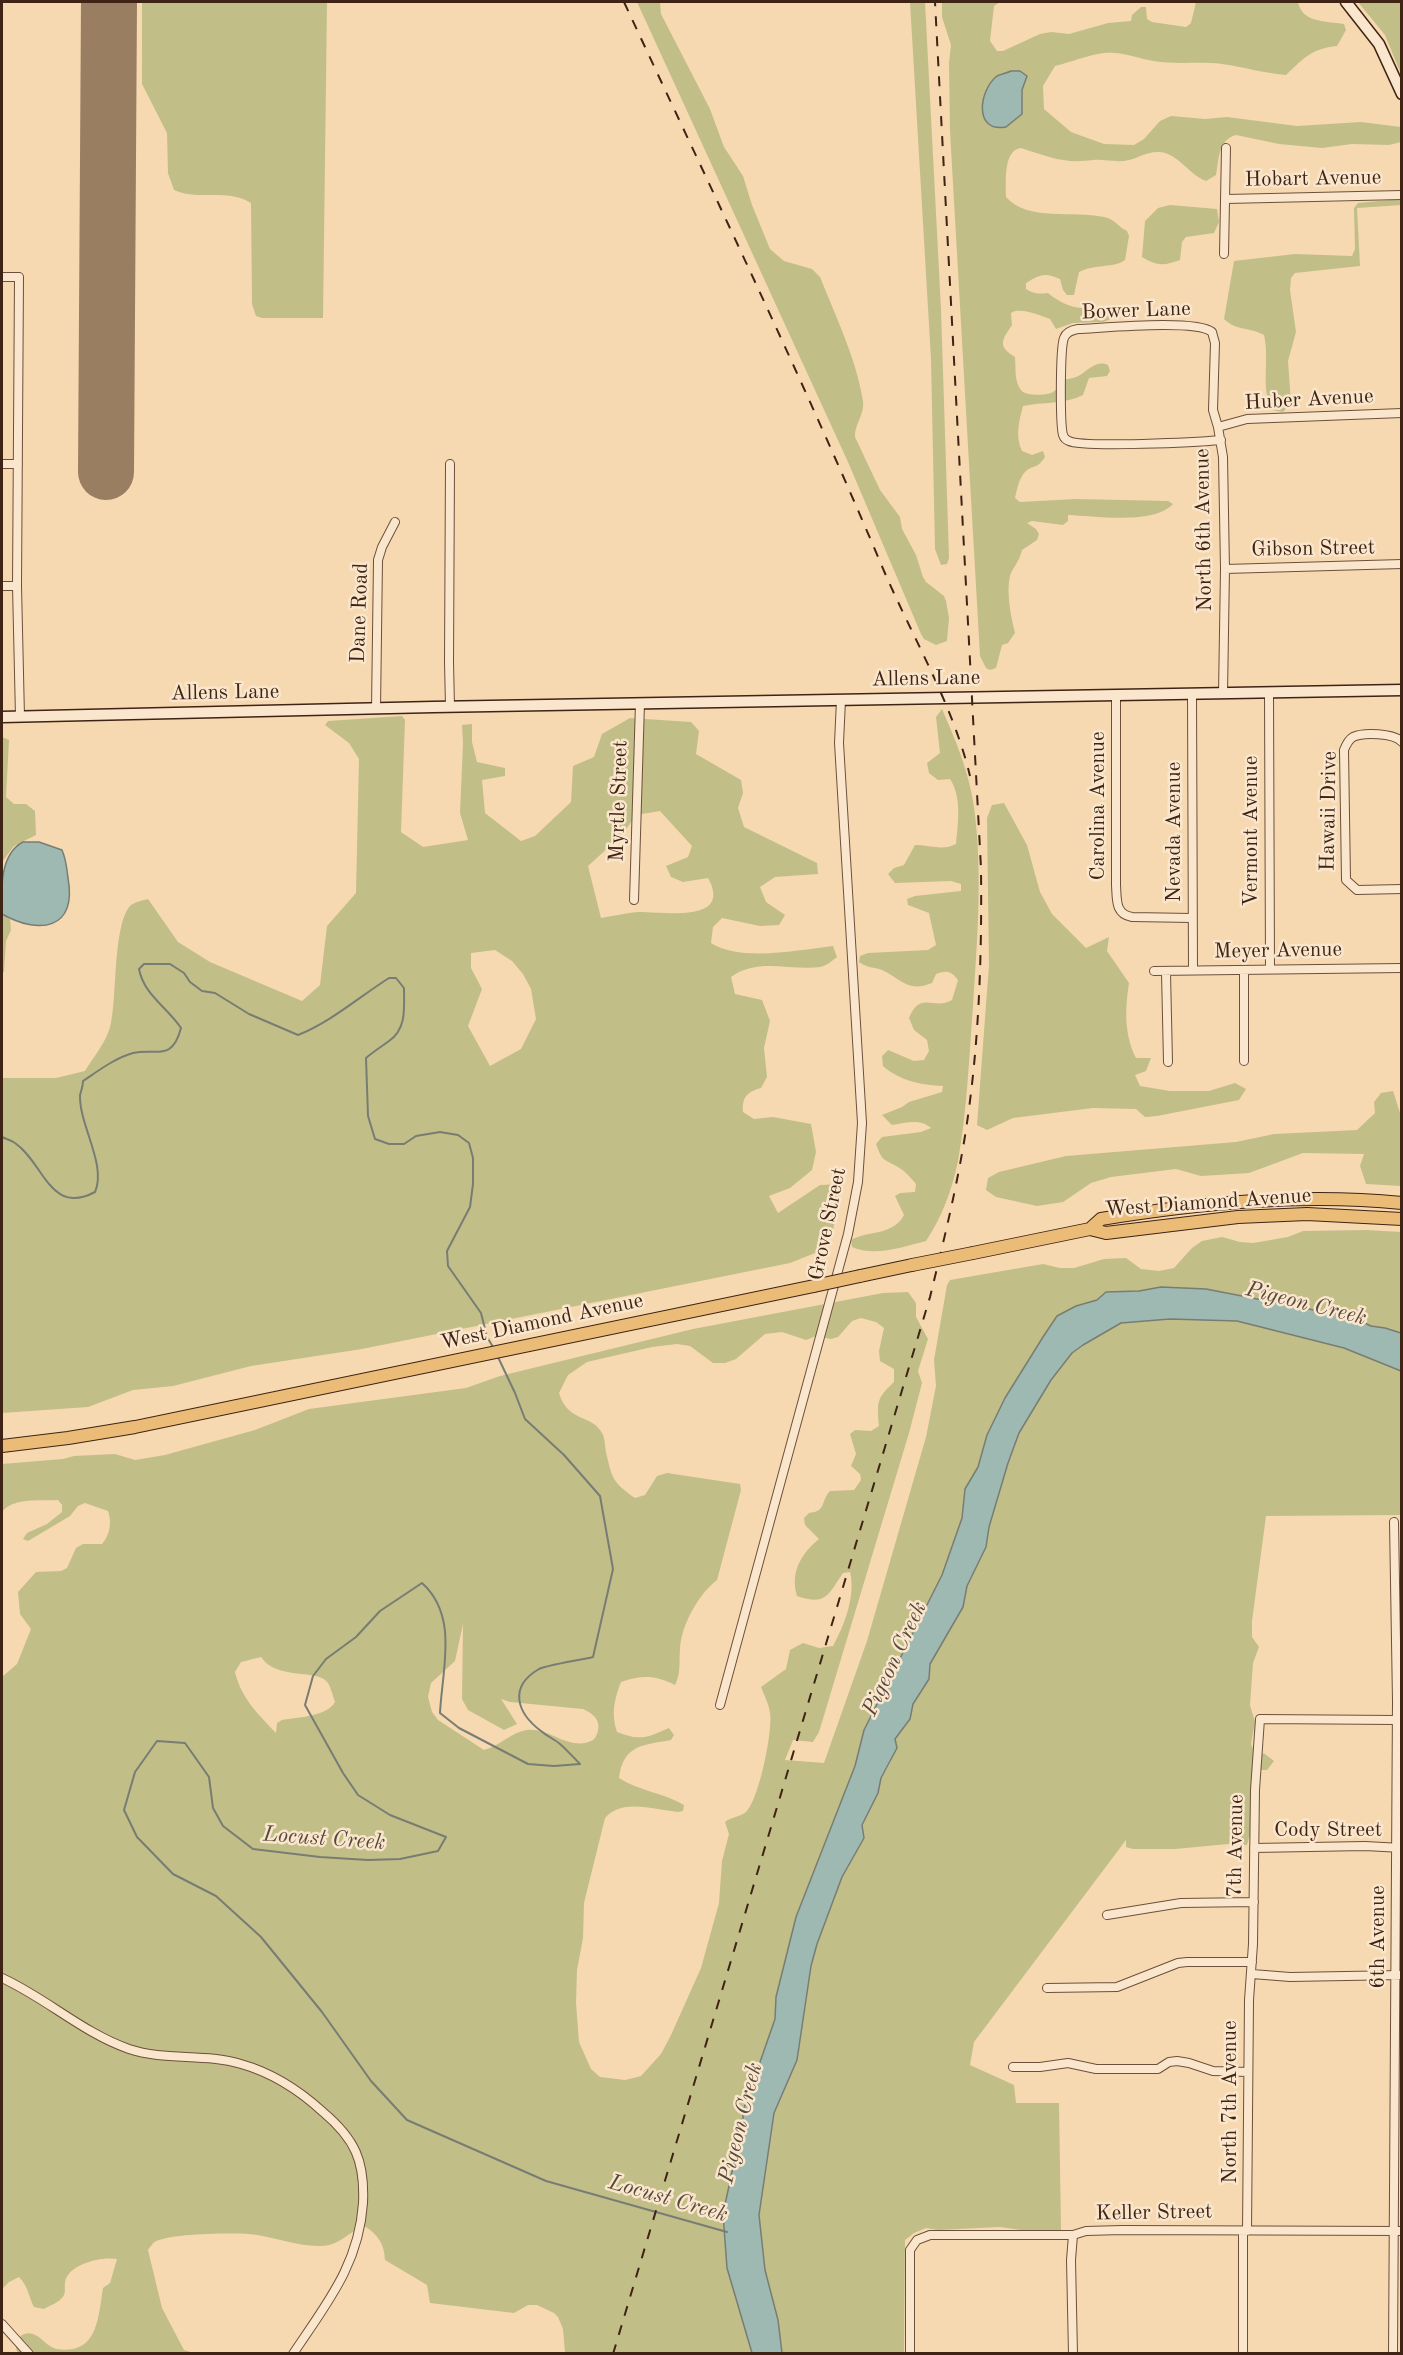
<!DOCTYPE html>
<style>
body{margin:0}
#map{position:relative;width:1403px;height:2355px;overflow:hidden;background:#f6d9b1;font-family:"Old Standard TT",serif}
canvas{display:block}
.frame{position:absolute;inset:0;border:3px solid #3f2314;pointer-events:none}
</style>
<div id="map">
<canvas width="1403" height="2355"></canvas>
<div class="frame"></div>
</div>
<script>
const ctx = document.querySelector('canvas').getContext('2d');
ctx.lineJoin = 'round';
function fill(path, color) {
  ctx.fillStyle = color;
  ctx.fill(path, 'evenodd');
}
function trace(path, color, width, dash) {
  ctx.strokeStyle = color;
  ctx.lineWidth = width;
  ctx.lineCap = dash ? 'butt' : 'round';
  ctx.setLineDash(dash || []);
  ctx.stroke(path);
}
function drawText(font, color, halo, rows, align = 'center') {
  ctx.font = font + ' "Old Standard TT",serif';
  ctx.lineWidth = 5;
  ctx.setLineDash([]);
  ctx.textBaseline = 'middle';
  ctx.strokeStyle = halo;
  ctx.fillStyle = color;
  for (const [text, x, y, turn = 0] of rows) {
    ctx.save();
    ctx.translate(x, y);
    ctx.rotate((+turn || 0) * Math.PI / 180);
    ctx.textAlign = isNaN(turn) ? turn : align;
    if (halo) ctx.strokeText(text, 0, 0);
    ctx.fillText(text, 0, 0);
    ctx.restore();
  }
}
fill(new Path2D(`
 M142,2h185l-4,316h-61l-6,-2 -4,-12 -1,-101c-24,-15 -53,-2 -77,-13l-6,-17 -1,-40 -25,-49z
 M637,2h23l1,12 49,95 14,38 19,29 9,29 18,44 14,12 28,8 8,8c16,40 36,81 43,124 2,13 -9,24 -8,36l25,53 20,27 2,12 14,26 7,22 3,5 18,14 2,5 3,17 -2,23 -11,4 -12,-6 -3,-5 -73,-172z
 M910,2h15l16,307 8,249 -2,6 -6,1 -6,-16 -4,-190z
 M942,2h58l-6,4 -4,35 7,10h6l37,-17 11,-2 18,2 39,-11 23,-2 1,-6 9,-8h5l1,12 5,3 34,5 5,-4 5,-21h102c4,21 28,19 46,22l2,6 -9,16c-26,3 -32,11 -51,29 -24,-2 -41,-8 -64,-11 -23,-3 -45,1 -68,-3 -18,-3 -32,-10 -50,-8 -16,2 -33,9 -49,13l-12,20 1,23 27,23 33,12 30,1 10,-6 16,-18 11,-5 34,3 22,-2 70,9 64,-4 40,5v15l-12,3 -37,-1 -30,4 -43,-4 -43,-9c-18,5 -17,24 -20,40l-10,6c-17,-6 -27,-27 -46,-29 -12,-1 -20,5 -31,8 -12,3 -24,-1 -36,0 -29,4 -44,-3 -72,-12 -18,2 -15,34 -15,49 22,25 67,13 98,20 11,2 14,10 23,14l2,5 -4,24c-10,8 -31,4 -46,12l-5,23h-7l-4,-5 -3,-11c-16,-7 -20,-4 -34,4v6c8,5 13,5 22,4 22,18 35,15 62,16l4,4 -3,6 -8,3 -30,1 -17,6 -6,-10c-11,-4 -31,-12 -39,-6l1,12c-10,15 -15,21 3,32 1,11 -1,24 6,33 4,6 25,6 32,2 4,-2 5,-7 7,-12 5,-1 11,-1 16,-3 11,-4 18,-18 32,-12l2,6 -3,5 -18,2 -6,17c-18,9 -40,7 -60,11 -4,15 -8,30 -1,45l10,4 11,-4 2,6c-9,13 -10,7 -19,14 -7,6 -9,19 -11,27l5,4 56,-3 92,2 5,3c-19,21 -78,12 -105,11v6l-5,4 -31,-4 -5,2 9,6 3,5 -2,6 -15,10c-3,13 -10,18 -12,26 -4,16 1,41 5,57l-7,10 -6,2 -6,23 -6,2 -4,-2 -6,-12 -30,-525 -1,-68 2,-18 -9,-28z
 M1358,2h43v72l-16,-39z
 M1401,199v6l-44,3 3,58 -65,7 -4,5 -1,12 6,42 -8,29 3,42 -8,9 -11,-2c-12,-23 -2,-49 -8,-75 -14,-8 -28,-4 -40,-16l10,-58 61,-7 57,2 3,-7 -1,-41 4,-5z
 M1170,205l47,4 2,13 -5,11 -28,4 -4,5 -2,18c-16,6 -23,6 -38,-3l3,-36 13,-13z
 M942,709c14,32 27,63 32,98 9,66 3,135 -1,200 -4,51 -6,104 -15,154 -6,29 -16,56 -32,80 -23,6 -52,16 -74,6l-1,-7c18,-10 42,-4 53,-25l-9,-19 5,-3 15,-1 1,-8c-5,-6 -11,-13 -18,-17 -15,-9 -15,-4 -22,-23l6,-7 39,-5 10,-4c-11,-10 -25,-5 -39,-3l-10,-10 20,-8 7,-5 33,-10 1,-6c-22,-1 -43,-5 -60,-20l-1,-10 6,-6 26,11 10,-1 5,-9 -2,-11 -13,-10 -5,-12c12,-28 24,-7 43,-18l6,-20c-7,-9 -11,-10 -22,-6l-4,9c-25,10 -30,-4 -50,-13 -8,-3 -15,-2 -23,-8l1,-6 8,-3 60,-3 8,-5 -7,-32 -21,-8 -1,-6 8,-3 46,-5v-7l-10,-3 -56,2 -7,-9 6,-6 10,-3 11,-20c14,0 28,6 41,-1 2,-21 6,-47 -6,-65l-12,1 -9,-7 -2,-10 13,-10 -4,-36z
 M402,716l3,4 -4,112 22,15 45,-7 -8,-27 3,-70 -1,-18 10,-1v18l5,20 28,6v8l-23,4 3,33 36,28 14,-5 36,-34 2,-36 21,-9 8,-23 28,-16 61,4 8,9 -3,23 45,26 2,13 -5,15 6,19 73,36 1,11 -43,3 -15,10 6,15 19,13 -6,10 -19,1 -38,-8 -9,9 -2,16c30,19 87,7 122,3l4,11c-5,4 -11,9 -17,10 -30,4 -62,-10 -89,10l4,17 27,6 8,21 -6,27 3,29 -6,11c-14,4 -19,9 -18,24l11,7 19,-2 38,7 5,28 -4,18 -22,18 -21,8 9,17 42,-28 22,-1 -10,51 -17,18 -25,10 -428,86 -111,17 -78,20 -40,4 -45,17 -86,6v-335h54l29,-7c9,-15 23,-31 26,-48 6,-26 2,-101 20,-118 4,-3 13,-5 17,-6l30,43 32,20 92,39 18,-16 7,-59 29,-33 3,-134 -10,-16 -24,-18 3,-4zM660,811l32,35 -4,11 -22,9 5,11 12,5 25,-4c26,47 -49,33 -70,34 -12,1 -25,4 -37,6l-13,-52 34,-31 14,-20zM495,950l17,11 11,13 8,15 5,30 -15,30 -31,17 -22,-40 14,-37 -11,-21v-15z
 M2,737l7,3 -3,57 8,7h12l9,7 1,24 -22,11 -12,16z
 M1004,803l23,42 13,47 12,22 34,34 23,-11 -2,14 22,32c-4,26 -5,51 7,75h15l-5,13 -11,4 5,11 30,5h39l26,-8 11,6 -7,11 -82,16 -12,1 -9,-8 -43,-1 -80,10 -26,12 -10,-5 12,-160 -2,-147 5,-13z
 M2,914l8,5 1,11 -5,11 -2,31 -2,2z
 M1393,1091l8,25v70l-35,-2 -6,-18 4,-12 -61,-1 -54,20 -48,3 -25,-7 -65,8 -20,6 -28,19 -26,4 -41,-9 -10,-7 2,-12 11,-6 67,-16 170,-14 38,-8 83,-4 18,-17 -1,-11 7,-9z
 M1366,1230l35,2v101l-16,-5 -14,-2 -28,-13 -19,-1 -118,-23 -45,-2 -22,4 -32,1 -10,8 -21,6 -19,10 -14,21 -56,98 -9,32 -13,22 -3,29 -20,57 -78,155 -9,36 -59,151 -20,80 -1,22 -32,92v25l-7,17 -13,61 4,54 25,85h-187l-2,-24 -5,-12 -4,-4 -17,-8h-9l-14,8 -84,-10 -3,-18 -42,-25c-1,-16 -6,-24 -19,-33 -16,1 -22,18 -45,19 -22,1 -49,-10 -72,-12 -18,-1 -82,-1 -96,9 0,1 -5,6 -5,7l14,58 22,42 10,3h-176c-6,-10 3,-23 15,-19 9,3 14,13 24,15 41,6 41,-31 46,-61l7,-5 7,-24c-15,-3 -49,5 -52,23 -1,6 2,12 -4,17 -4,4 -12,7 -17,10l-10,-2c-6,-12 -6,-21 -15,-30l-10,5 -7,7v-612l15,-13 14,-35 -11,-15 -2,-22 18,-20 25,-1 6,-3 9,-20 7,-4h19c8,-9 10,-22 6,-33l-23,-8 -7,3 -8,10 -42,25 -5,-2 4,-6 20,-9 15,-12v-7l-4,-5c-17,1 -45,-3 -56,12v-48l61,-5 11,-3 41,-2 20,6 30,-5 90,-25 54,-21 157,-21 34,-12 193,-47 190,-36 25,-1 8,11v14l12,22 -10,32 4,12 -13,50 -90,299 -6,10 -20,-2 -8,20 39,3 43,-122 59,-204 10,-51 -2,-26 13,-75 3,-5 93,-16 17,4h14l30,-9 22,-1 15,11 18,2 15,-3 18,-20 10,-7 20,-4 18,5 13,1 35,-6 15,-6zM861,1318l15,4 8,6 -5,23 1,10 14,8v13c-18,17 -17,20 -15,44l-8,5 -16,-1 -5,4 6,20 -5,12 9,8 1,6 -7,10 -24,1c-10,11 -3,20 -21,22l-5,5 1,7 14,14c-18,15 -29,33 -22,57 29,10 31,-1 46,-23l7,-1c6,24 -6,54 -17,74l-14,2 -16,-5 -13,7 -4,19 -25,18c3,8 8,17 9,26 3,18 -11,87 -24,99 -6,5 -15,5 -21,10l4,12 -7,27 -3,42 -18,65 -30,67 -10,19 -20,22 -16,4 -25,-3 -9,-8 -12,-27 -3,-39 1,-33 6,-32 1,-35 21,-85c17,-20 50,-8 73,-6l5,-1 1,-6c-20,-12 -45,-14 -65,-27 4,-33 24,-33 52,-38l3,-5 -5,-7c-23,10 -28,13 -52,4 -6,-18 -3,-32 4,-50 21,-7 34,-7 54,3 6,-11 4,-24 5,-37 2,-24 18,-53 37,-68l24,-90 -1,-6 -73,-11 -10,3 -12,19 -10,3c-23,-16 -23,-20 -29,-46 -1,-6 -1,-14 -4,-19 -10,-19 -34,-10 -43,-40l9,-18 19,-13 65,-15 25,-3 13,2 23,17h12l11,-4 29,-25 17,-2 24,8 10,-4 15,3 7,-2 14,-16zM463,1624l-1,75 6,11 36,20 13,-6 -16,-25 9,3 73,7c11,5 19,12 14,25 -2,4 -2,5 -6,7 -22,10 -43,-14 -64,-11 -16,2 -27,16 -43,20l-46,-30 -6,-8 -4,-15 3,-14 24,-22zM261,1657c16,24 57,11 67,26 3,5 5,13 7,19 -9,15 -37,15 -53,18l-5,3 -1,10c-18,-19 -35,-35 -41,-61l6,-10z
 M1170,1319l67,2 107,27 57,23v144l-135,1 -14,105v16l7,10 -6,16 -3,42 5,17 -4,22 3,7 11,3 9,7 -7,9h-6l-9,10v46l-5,19 -19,-1 -53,5h-42l-7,-2v-7l-152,202 -4,23 44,20 2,18h43l2,127h-40l-21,-3 -62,3 -12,-2 -12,5 -9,7 -1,113h-122l-4,-33 -13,-50 -6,-55 15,-102 23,-53 14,-94 6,-22 25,-67 22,-39 -2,-13 16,-32 3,-15 10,-17 4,-22 15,-20 3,-15 16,-25 1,-15 33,-57 4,-21 19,-39 3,-20 19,-64 11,-30 14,-25 18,-28 21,-27 11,-8 38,-22z`), '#c2be88');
const water = new Path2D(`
 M1011,71h9l7,5 -5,14v24l-16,13c-33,6 -27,-37 -9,-51 4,-2 10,-3 14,-5z
 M23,842h16l23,8c4,9 5,19 6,28 9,52 -29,57 -66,36 -1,-26 -2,-60 21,-72z
 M1161,1287l45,2 118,23 19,1 28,13 14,2 16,5v38l-57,-23 -107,-27 -67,-2 -49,4 -38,22 -11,8 -21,27 -32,53 -11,30 -19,64 -3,20 -19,39 -4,21 -33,57 -1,15 -16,25 -3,15 -15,20 2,9 -16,30 -3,15 -16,32 2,13 -22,39 -25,67 -6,22 -14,94 -23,53 -15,102 6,55 13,50 4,33h-30l-25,-85 -4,-54 13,-61 7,-17v-25l32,-92 1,-22 20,-80 59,-151 9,-36 78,-155 20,-57 3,-29 13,-22 9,-32 18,-37 38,-61 14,-21 19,-10 21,-6 9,-8 33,-1z`);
fill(water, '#9eb9b2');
trace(water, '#787d73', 1.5);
trace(new Path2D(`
 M2,1137c4,2 9,3 13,6 29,20 35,73 80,49 12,-27 -16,-67 -15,-97 1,-4 3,-9 3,-14 15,-10 32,-23 50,-28 24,-5 39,9 48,-25 -14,-21 -37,-33 -42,-59l5,-5h26l14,9 6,9 12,9 13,2 34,21 49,21c33,-13 61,-38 91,-57h7l8,10c0,19 3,41 -15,53 -8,6 -15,10 -23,17l2,58 7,23 14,5h15l12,-8 24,-4 18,3 11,8 4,15v26l-3,23 -23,44 1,15 33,47 6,24 6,10
 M497,1355l18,38 10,26 39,36 36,41 13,73 -20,88c-12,3 -46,8 -54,12 -31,18 -22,44 2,62 6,5 13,8 19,13 7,6 13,13 20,20l-26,2 -26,-2 -69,-36 -19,-15c2,-43 19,-97 -18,-130l-42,28 -24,26 -30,22 -13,17 -8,29 38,68 15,22 32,20 56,22 -8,14 -38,8 -32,1 -48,-3 -67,-8 -30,-23 -10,-18 -4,-31 -24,-34 -28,-2 -22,31 -11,38 13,27 36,37 43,22 45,41 61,75 49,69 36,39 139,61 181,51`), '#787d73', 2);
trace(new Path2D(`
 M106,472l3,-470`), '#9a7e62', 56);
const street = new Path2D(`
 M1226,199l176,-4
 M1224,254l2,-106
 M2,277h17l-2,309 3,131
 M1218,427l29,-8 155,-6
 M1221,440c-21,2 -138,8 -152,1 -3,-1 -5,-3 -6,-6 -3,-11 -3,-87 1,-97 2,-6 8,-8 14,-9 25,-1 118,-10 134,3l3,11 -2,67 5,17 5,30 2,112 -2,125
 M2,464h16
 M1225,569l177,-5
 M2,586h15
 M1269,693l1,276
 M1192,694l1,276
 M1116,695v190c1,15 -1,29 16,32l60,1
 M450,707l-1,-45 1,-198
 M376,709l2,-149 4,-13 13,-25
 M1402,742c-8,-9 -39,-10 -49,-5 -5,3 -7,8 -9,13l2,130 11,10 45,-1
 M634,900l6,-197
 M1244,970v91
 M1154,971l248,-3
 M1166,972l2,90
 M720,1705l128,-471 10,-52 4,-59 -23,-380 2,-43
 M1254,1848l111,-2 37,2
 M1107,1915l74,-12 73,-1
 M1252,1974l38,3 112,-2
 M2,1978c44,20 81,55 127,71 36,12 76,4 112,15 32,9 58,26 82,48 32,27 42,49 40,91 -4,62 -37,101 -70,151
 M1047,1988l70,-1 61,-24 9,-1h65
 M1013,2067h27l28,-4 28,6h62l11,-7 8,-1 12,2 24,8 35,1
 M1247,2231l2,-231 4,-56 2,-154 5,-71 136,1
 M2,2324l27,30
 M910,2354v-104l7,-10 13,-5h143l13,-4 36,-1 280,1
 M1073,2354l-2,-94 2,-25
 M1243,2354v-123
 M1393,2354l4,-653 -3,-179`);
const secondary = new Path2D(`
 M1346,2l33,42 23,50
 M2,717l431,-10 969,-17`);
const primary = new Path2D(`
 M1090,1229l11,-10c99,-16 200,-26 301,-16
 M973,1253l117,-24 16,4 132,-16 69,-3 95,5
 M860,1276l52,-11
 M2,1446l66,-8 67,-11 679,-141`);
trace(street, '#6d503b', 10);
trace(secondary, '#3f2314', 13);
trace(primary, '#3f2314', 14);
trace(street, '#f9e6cc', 8);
trace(secondary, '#f9e6cc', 10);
trace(primary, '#ebbc78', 12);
trace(new Path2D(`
 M624,2c88,189 179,377 260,569 29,67 69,134 86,205
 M613,2354l317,-1057c13,-53 26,-106 35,-161 14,-88 17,-178 16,-268l-46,-866`), '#3f2314', 2, [10, 10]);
const primaryBridge = new Path2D(`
 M912,1265l61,-12
 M814,1286l46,-10`);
trace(primaryBridge, '#3f2314', 14, []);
trace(primaryBridge, '#ebbc78', 12);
drawText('21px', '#3f2314', '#f9e6cc', [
 ["Hobart Avenue",1313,179,-1],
 ["Bower Lane",1136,311,-2],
 ["Huber Avenue",1309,400,-3],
 ["North 6th Avenue",1204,530,-91],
 ["Gibson Street",1313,549,-1],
 ["Dane Road",360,613,-88],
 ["Allens Lane",926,679,-1],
 ["Allens Lane",225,693,-1],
 ["Myrtle Street",619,801,-88],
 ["Carolina Avenue",1098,806,-90],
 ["Hawaii Drive",1329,811,-89],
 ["Vermont Avenue",1251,831,-90],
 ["Nevada Avenue",1174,832,-90],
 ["Meyer Avenue",1278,951,-1],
 ["West Diamond Avenue",1208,1203,-4],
 ["Grove Street",828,1224,-78],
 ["West Diamond Avenue",542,1322,-12],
 ["Cody Street",1328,1830],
 ["7th Avenue",1236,1846,-89],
 ["6th Avenue",1378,1937,-90],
 ["North 7th Avenue",1230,2102,-90],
 ["Keller Street",1154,2213,-1]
]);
drawText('italic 22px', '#57483c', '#f9e6cc', [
 ["Pigeon Creek",1306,1304,14],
 ["Pigeon Creek",895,1659,-65],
 ["Locust Creek",324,1839,4],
 ["Pigeon Creek",741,2123,-76],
 ["Locust Creek",668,2199,16]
]);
</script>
